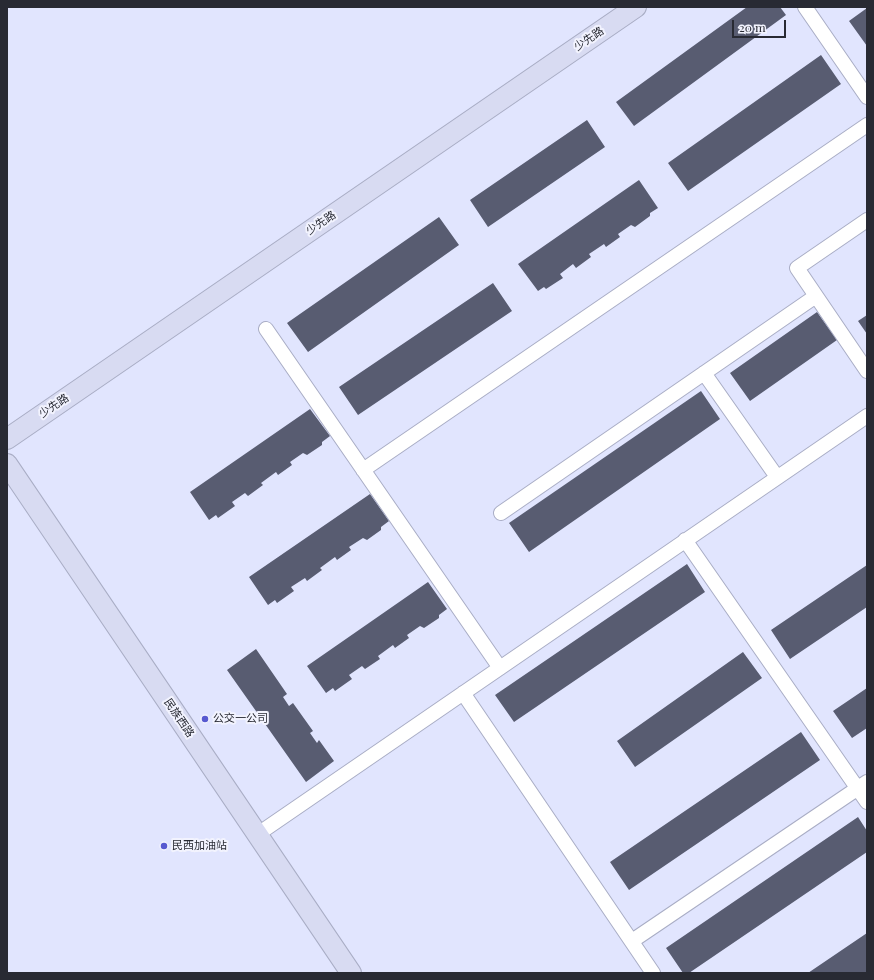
<!DOCTYPE html>
<meta charset="utf-8">
<style>
body{margin:0}
#map{position:relative;width:874px;height:980px;overflow:hidden;background:#e1e5fe;font-family:"Playfair Display",serif}
canvas{display:block}
.frame{position:absolute;inset:0;border:8px solid #282a33;pointer-events:none}
.scale{position:absolute;left:732px;top:20px;width:54px;height:18px;box-sizing:border-box;border:2px solid #282a33;border-top:0;padding-left:5px;font-size:12px;line-height:14px;white-space:nowrap;color:#282a33;-webkit-text-stroke:3px #f2f3fe;paint-order:stroke}
</style>
<div id="map">
<canvas width="874" height="980"></canvas>
<div class="frame"></div>
<div class="scale">20 m</div>
</div>
<script>
const ctx = document.querySelector('canvas').getContext('2d');
ctx.lineJoin = 'round';
function fill(path, color) {
  ctx.fillStyle = color;
  ctx.fill(path, 'evenodd');
}
function trace(path, color, width, dash) {
  ctx.strokeStyle = color;
  ctx.lineWidth = width;
  ctx.lineCap = dash ? 'butt' : 'round';
  ctx.setLineDash(dash || []);
  ctx.stroke(path);
}
function drawText(font, color, halo, rows, align = 'center') {
  ctx.font = font + ' "Playfair Display","Noto Sans SC",serif';
  ctx.lineWidth = 4;
  ctx.setLineDash([]);
  ctx.textBaseline = 'middle';
  ctx.strokeStyle = halo;
  ctx.fillStyle = color;
  for (const [text, x, y, turn = 0] of rows) {
    ctx.save();
    ctx.translate(x, y);
    ctx.rotate((+turn || 0) * Math.PI / 180);
    ctx.textAlign = isNaN(turn) ? turn : align;
    if (halo) ctx.strokeText(text, 0, 0);
    ctx.fillText(text, 0, 0);
    ctx.restore();
  }
}
fill(new Path2D(`
 M747,7h33l6,8 -152,111 -18,-24z
 M867,8v38l-18,-25z
 M821,55l20,29 -153,107 -20,-28z
 M587,120l18,27 -117,80 -18,-27z
 M639,180l19,28 -8,5v3l-15,11 -4,-2 -13,9 2,3 -14,10 -2,-3 -15,10 2,3 -15,11 -3,-4 -13,10 3,4 -17,11 -2,-2 -6,4 -20,-27z
 M439,217l20,28 -151,107 -21,-29z
 M493,283l19,28 -154,104 -19,-28z
 M817,312l20,28 -87,61 -20,-28z
 M867,315v19l-9,-13z
 M701,391l19,28 -191,133 -20,-29z
 M310,409l20,27 -8,6v3l-15,10 -4,-2 -13,9 2,3 -14,10 -2,-3 -15,11 2,2 -15,11 -3,-3 -13,9 3,4 -17,12 -2,-3 -7,5 -19,-28z
 M370,494l19,27 -8,6v3l-14,10 -4,-2 -14,9 2,3 -14,10 -2,-3 -15,11 2,2 -15,11 -2,-3 -14,9 3,4 -17,12 -2,-3 -7,5 -19,-28z
 M687,564l18,28 -191,130 -19,-27z
 M867,565v42l-77,52 -19,-29z
 M428,582l19,27 -8,6v3l-15,10 -4,-2 -13,9 2,3 -14,10 -2,-3 -15,11 2,3 -15,10 -3,-3 -13,9 3,4 -17,12 -2,-3 -7,5 -19,-27z
 M256,649l31,45 -4,3 6,9 4,-3 20,28 -3,2 7,10 2,-3 15,21 -28,21 -79,-112z
 M743,652l19,26 -127,89 -18,-26z
 M867,688v40l-15,10 -19,-27z
 M801,732l19,28 -191,130 -19,-28z
 M858,817l9,14v21l-178,121h-6l-17,-25z
 M867,933v40h-59z`), '#585c71');
const minor = new Path2D(`
 M805,7l62,90
 M867,220l-70,48 70,103
 M266,329l234,339
 M704,373l73,104
 M363,470l504,-345
 M501,513l315,-217
 M685,540l182,262
 M463,693l190,280
 M258,834l609,-418
 M632,941l235,-159`);
const secondary = new Path2D(`
 M7,439l629,-432
 M7,464l344,509`);
trace(minor, '#a9adc5', 16);
trace(secondary, '#a9adc5', 22);
trace(minor, '#fff', 14);
trace(secondary, '#d8dbf2', 20);
for (const [x, y, r, color] of [
 [205,719,4,"#5759d0"],
 [164,846,4,"#5759d0"]
]) {
  const dot = new Path2D();
  dot.arc(x, y, r, 0, 2 * Math.PI);
  ctx.fillStyle = color;
  ctx.fill(dot);
  trace(dot, '#f2f3fe', 1.5);
}
drawText('11px', '#282a33', '#f2f3fe', [
 ["少先路",589,39,-34],
 ["少先路",321,223,-34],
 ["少先路",54,406,-34],
 ["民族西路",179,718,56]
]);
drawText('11px', '#282a33', '#f2f3fe', [
 ["公交一公司",213,719],
 ["民西加油站",172,846]
], 'left');
</script>
